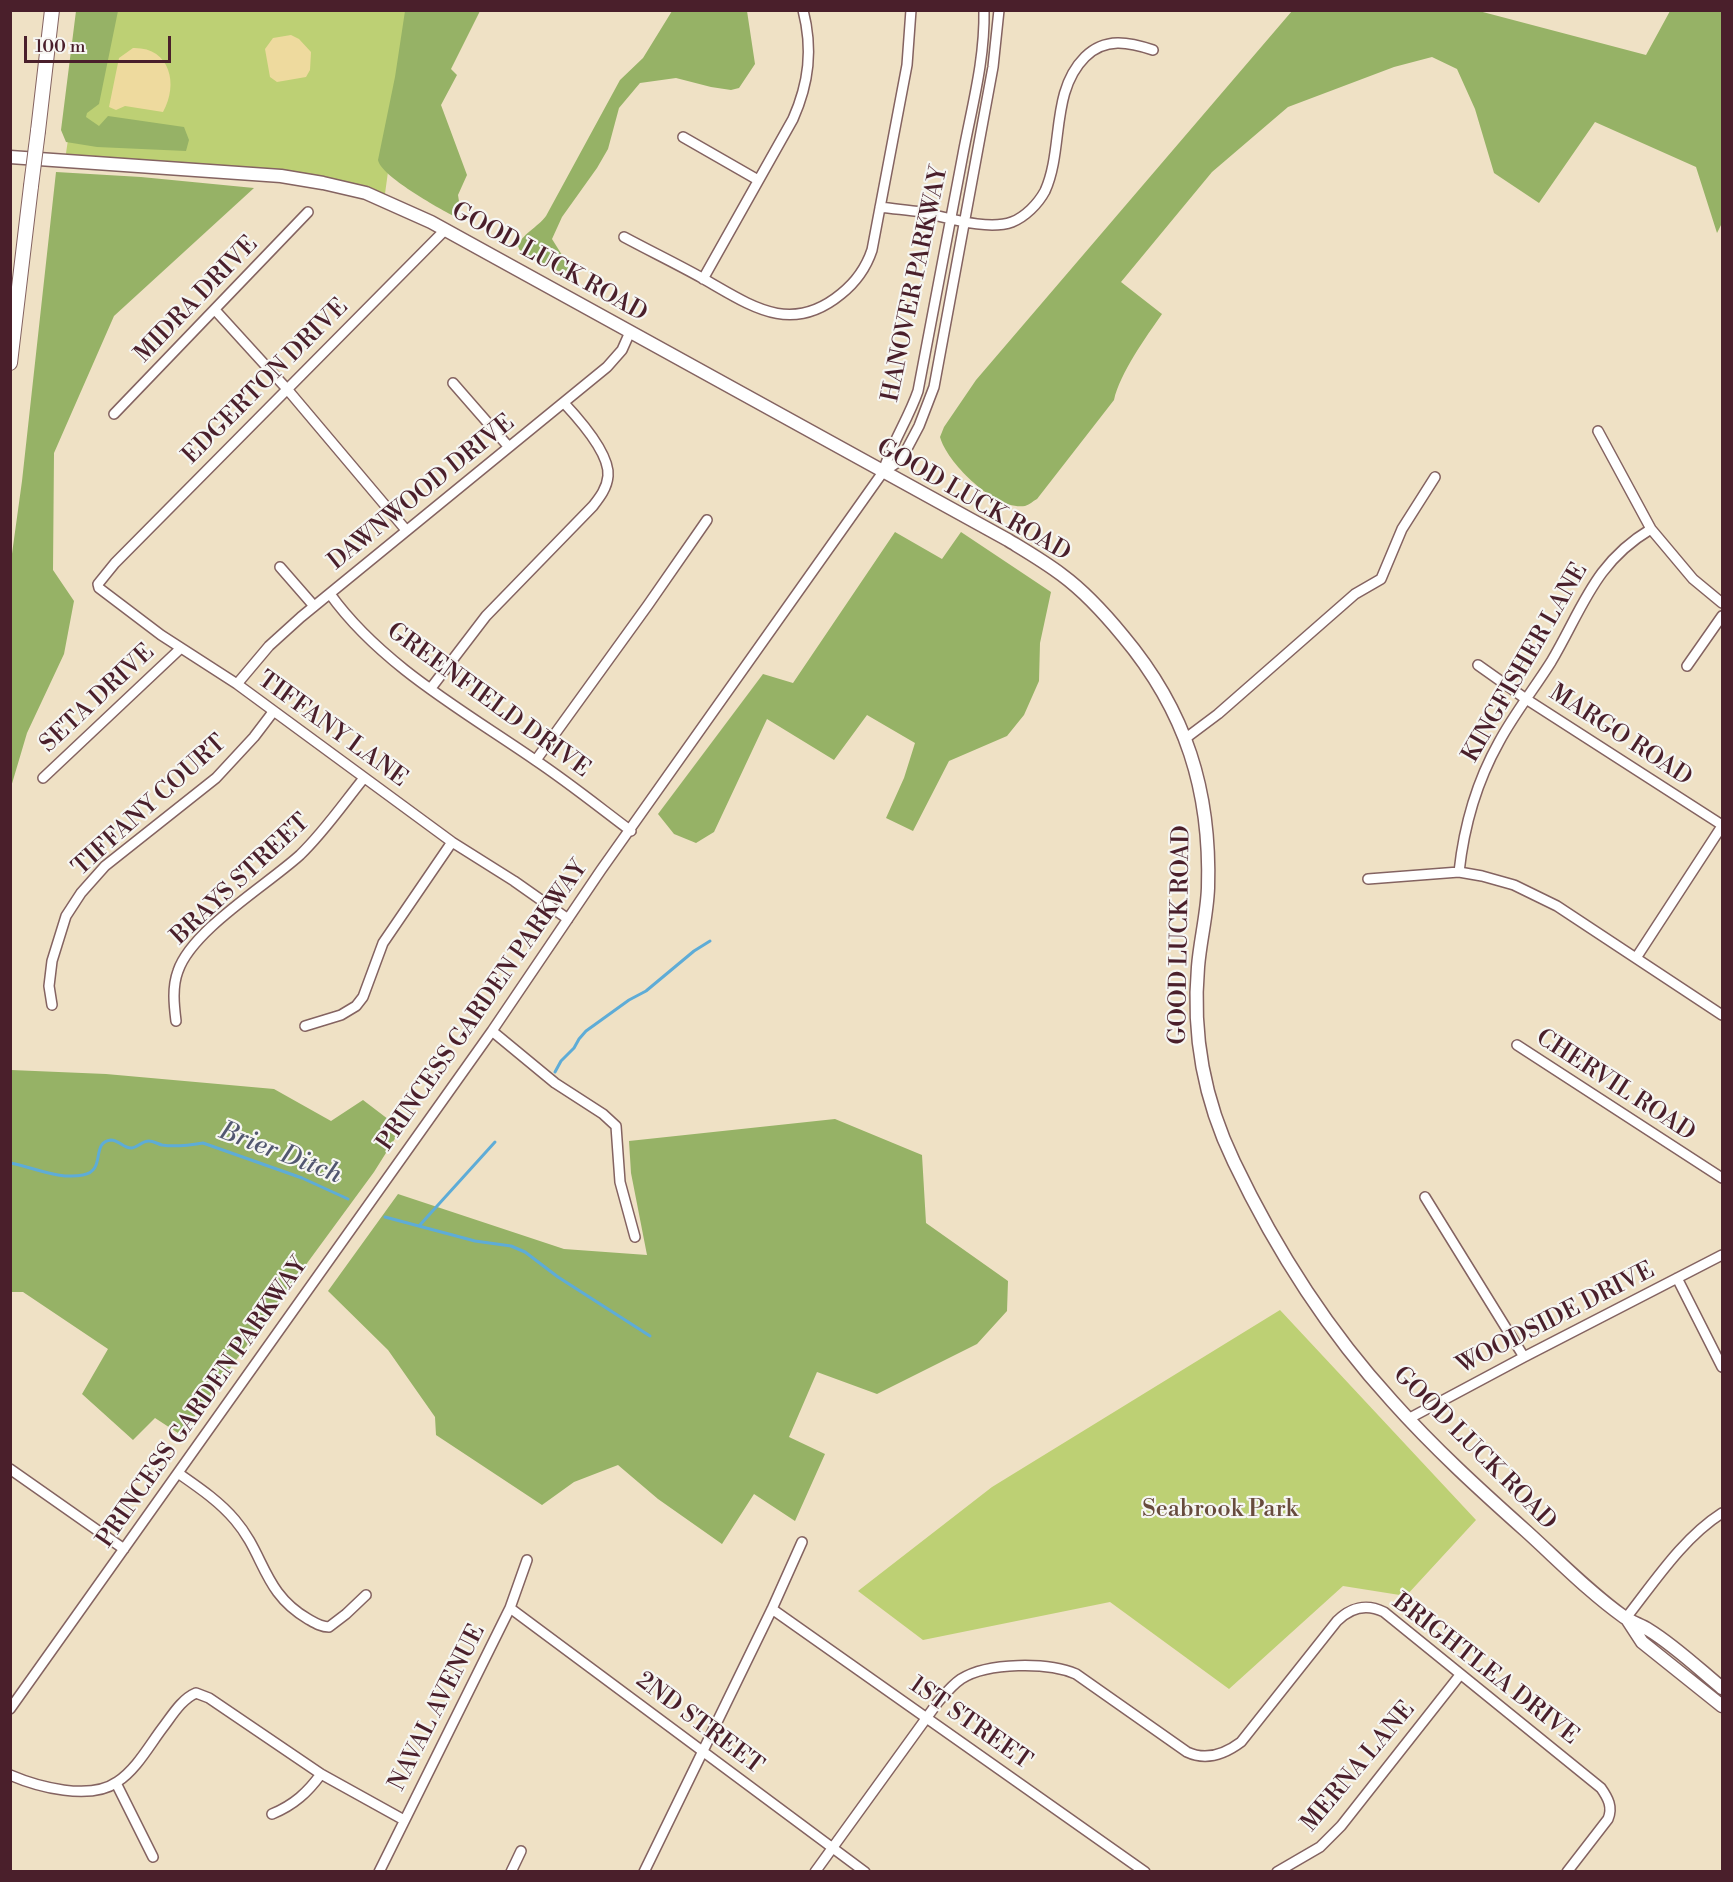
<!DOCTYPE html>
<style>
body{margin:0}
#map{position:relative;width:1733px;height:1882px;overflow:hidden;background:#efe1c5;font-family:"Libre Bodoni",serif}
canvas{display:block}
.frame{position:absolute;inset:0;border:12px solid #4a1f2b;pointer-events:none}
.scale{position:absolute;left:24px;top:36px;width:147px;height:27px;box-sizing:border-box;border:3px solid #4a1f2b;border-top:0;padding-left:8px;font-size:18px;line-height:21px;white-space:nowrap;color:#4a1f2b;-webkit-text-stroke:4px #f6f6f2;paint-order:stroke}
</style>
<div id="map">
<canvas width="1733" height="1882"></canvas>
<div class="frame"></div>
<div class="scale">100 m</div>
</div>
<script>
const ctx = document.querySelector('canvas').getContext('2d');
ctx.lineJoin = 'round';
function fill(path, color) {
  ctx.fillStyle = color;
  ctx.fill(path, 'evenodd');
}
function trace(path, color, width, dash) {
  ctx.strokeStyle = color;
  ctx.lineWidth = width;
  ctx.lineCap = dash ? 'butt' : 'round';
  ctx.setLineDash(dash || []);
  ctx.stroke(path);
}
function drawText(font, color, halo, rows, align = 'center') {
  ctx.font = font + ' "Libre Bodoni",serif';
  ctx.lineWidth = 4.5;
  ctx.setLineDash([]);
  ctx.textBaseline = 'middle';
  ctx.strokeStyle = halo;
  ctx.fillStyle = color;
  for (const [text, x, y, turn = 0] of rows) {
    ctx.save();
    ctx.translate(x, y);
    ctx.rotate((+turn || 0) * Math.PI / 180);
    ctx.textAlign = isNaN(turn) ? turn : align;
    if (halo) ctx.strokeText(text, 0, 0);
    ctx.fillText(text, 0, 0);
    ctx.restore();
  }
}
fill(new Path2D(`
 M87,11h323l-26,190 -61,-18 -258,-23z
 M1280,1310l196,210 -70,76 -63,-10 -114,103 -119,-87 -187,38 -65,-49 134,-104z`), '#bdd074');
fill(new Path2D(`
 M76,11h42l-19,93 -12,9 -1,4 13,9 9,-10 76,11 5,13 -3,11 -89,-4 -31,-5 -5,-12z
 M405,11h75l-29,58 6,6 -16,30 26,70 -9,20 3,19 -7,2c-16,-8 -73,-40 -76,-56l17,-83z
 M672,11h75l8,53 -16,24 -8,2 -20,-3 -35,-9 -36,5 -21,25 -11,41 -11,19 -35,49 -10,22 15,24 3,11 -8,-1 -42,-22 -2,-5c3,-11 20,-19 28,-30l74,-136 23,-22z
 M1292,11h187l167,44 24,-44h52v212l-5,10 -21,-66 -101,-45 -56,81 -45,-30 -19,-64 -18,-40 -25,-12 -38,10 -106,40 -76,65 -91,110 41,32c-16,23 -42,59 -48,86l-77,99c-4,2 -8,6 -12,7 -29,5 -78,-43 -85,-69l4,-10 32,-47z
 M56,172l85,5 113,11 -140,128 -60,137 -1,117 21,31 -10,53 -37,79 -16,54v-226l11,-80z
 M895,532l47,27 19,-27 90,60 -11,51 -1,38 -15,34 -17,21 -58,25 -36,70 -27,-13 18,-40 11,-35 -48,-28 -33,45 -67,-41 -53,113 -18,11 -22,-9 -16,-20 105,-140 30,9z
 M11,1070l95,4 168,15 57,32 32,-21 38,29 -27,43 -193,263 -26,-17 -22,22 -51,-46 26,-45 -85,-57h-12z
 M835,1119l87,36 4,68 82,58 -1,30 -30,33 -100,50 -60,-22 -28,65 36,17 -30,67 -41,-27 -32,50 -64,-45 -40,-34 -44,17 -32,23 -106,-70 -1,-18 -47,-67 -60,-59 70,-97 166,55 83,6 -16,-82 -2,-32z`), '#96b266');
fill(new Path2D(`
 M291,35l8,4 12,13 -1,18 -4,7 -29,5 -7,-5 -5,-28 8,-11z
 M133,48c37,-1 46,36 30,64l-38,-6 -9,4 -7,-3 10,-49z`), '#eeda9e');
trace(new Path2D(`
 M555,1072l6,-11 13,-13 5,-9 7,-8 43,-31 17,-9 48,-40 16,-10
 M10,1163c23,4 49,17 73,12 24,-4 7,-33 28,-35 8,0 13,9 21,8 6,-1 10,-7 17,-7 4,0 9,3 13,4 12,2 29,0 41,-2l99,35 46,21
 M385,1217l90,24 36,5 14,6 33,25 92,59
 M419,1226l76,-84`), '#5eacd7', 3);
const minor = new Path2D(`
 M683,137l75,43
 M880,207c14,2 28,3 41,5 25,5 66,19 91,10 13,-5 26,-18 33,-31 19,-42 5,-99 40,-134 20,-20 44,-15 68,-7
 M445,230l-330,333 -17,21 1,4 62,47 76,49 215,158 62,39 54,38
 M624,237c26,14 53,27 78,41 48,27 88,58 139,16 15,-12 25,-26 31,-44l35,-185 4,-55
 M703,279l90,-160c16,-36 20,-70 10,-109
 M215,310l72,79 119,141
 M453,383l55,63
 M114,414l194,-202
 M1598,431l53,98 42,50 29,24
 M883,472l18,-12 18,-34 15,-39 59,-320 6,-57
 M280,567l34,39
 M330,594c51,71 134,117 205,166 33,22 64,47 96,71
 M1478,665l48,34 196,126
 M1687,666l35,-50
 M237,684l32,-38 32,-29 306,-250 15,-17 8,-18
 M431,688l55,-72 107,-110c7,-9 14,-18 15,-30 2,-22 -30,-58 -44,-73
 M1186,738l32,-24 137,-120 26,-15 21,-50 33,-52
 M536,760l112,-155 59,-85
 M43,778l138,-130
 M1459,872c5,-46 17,-89 40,-130 15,-28 35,-53 52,-80 32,-54 43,-99 100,-133
 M1368,879l91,-7 23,4 32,9 43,21 165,109
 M1636,958l86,-132
 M52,1005l-3,-19 3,-25 14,-45 15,-23 24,-27 111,-88 38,-41 19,-25
 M176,1021c-2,-16 -4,-34 2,-50 14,-41 89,-86 122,-116 24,-23 43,-51 64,-77
 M305,1026l36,-11 15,-9 7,-9 20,-54 69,-101
 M492,1031l63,52 48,31 13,12 4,56 15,55
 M1517,1045l205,133
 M1425,1197l99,160
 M1677,1278l45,89
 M1408,1419l116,-62 198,-102
 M10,1469l114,80
 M178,1473c20,14 41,28 57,47 30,35 28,73 73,99 7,4 13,8 21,8l17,-13 20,-19
 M510,1608l355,264
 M772,1609l373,263
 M1626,1618c29,-37 57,-80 96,-105
 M10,1709l482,-678 109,-161 282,-398c8,-28 25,-52 35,-81 15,-79 30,-158 45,-237 9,-48 22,-94 21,-144
 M10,1775c28,12 80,26 107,7 20,-13 33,-38 47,-56 9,-12 18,-27 32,-33l13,5 112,76 83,46
 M116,1783l37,74
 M272,1814c22,-9 36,-22 49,-40
 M379,1872l131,-264 17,-48
 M511,1872l10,-21
 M644,1872l128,-263 30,-67
 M815,1872l123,-170c7,-8 14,-17 23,-23 27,-17 87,-17 115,-5l111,78c19,9 38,2 54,-10l96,-121c13,-13 29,-18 47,-9l217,176c7,10 12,19 7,31l-41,53
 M1277,1872l43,-25 21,-21 119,-151`);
const major = new Path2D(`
 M10,157l271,19 42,7 43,10 65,29 577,318c18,11 37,22 54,35 23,17 43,39 61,61 63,75 88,155 85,252 -1,27 -8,53 -10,79 -6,68 6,133 36,195 41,86 94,169 158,239 42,47 88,89 134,130 32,29 63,61 98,86 7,5 17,8 25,13 26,16 50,39 73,58
 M1627,1619l15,23 80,64`);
const highway = new Path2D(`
 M38,131l14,-121
 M10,363l21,-177`);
trace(minor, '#846361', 12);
trace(major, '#846361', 15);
trace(highway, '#846361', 16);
trace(minor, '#fff', 9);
trace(major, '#fff', 12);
trace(highway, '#fff', 14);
const highwayBridge = new Path2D(`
 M31,186l7,-55`);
trace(highwayBridge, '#846361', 16, []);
trace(highwayBridge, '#fff', 14);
drawText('24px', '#4a1f2b', '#f6f6f2', [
 ["GOOD LUCK ROAD",549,263,29],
 ["HANOVER PARKWAY",916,284,-78],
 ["MIDRA DRIVE",197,300,-46],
 ["EDGERTON DRIVE",266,382,-45],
 ["DAWNWOOD DRIVE",422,493,-39],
 ["GOOD LUCK ROAD",973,501,30],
 ["KINGFISHER LANE",1526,663,-60],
 ["SETA DRIVE",98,699,-43],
 ["GREENFIELD DRIVE",488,701,36],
 ["TIFFANY LANE",332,730,36],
 ["MARGO ROAD",1620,736,33],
 ["TIFFANY COURT",150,806,-42],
 ["BRAYS STREET",241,880,-43],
 ["GOOD LUCK ROAD",1181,935,-89],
 ["PRINCESS GARDEN PARKWAY",483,1006,-55],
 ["CHERVIL ROAD",1615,1086,33],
 ["WOODSIDE DRIVE",1556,1319,-27],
 ["PRINCESS GARDEN PARKWAY",203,1403,-55],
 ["GOOD LUCK ROAD",1474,1449,45],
 ["BRIGHTLEA DRIVE",1485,1670,38],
 ["NAVAL AVENUE",438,1708,-63],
 ["2ND STREET",699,1724,37],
 ["1ST STREET",970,1724,35],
 ["MERNA LANE",1359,1767,-50]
]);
drawText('24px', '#674b3d', '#f6f6f2', [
 ["Seabrook Park",1220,1510]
]);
drawText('italic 26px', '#525770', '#f6f6f2', [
 ["Brier Ditch",280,1154,21]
]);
</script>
